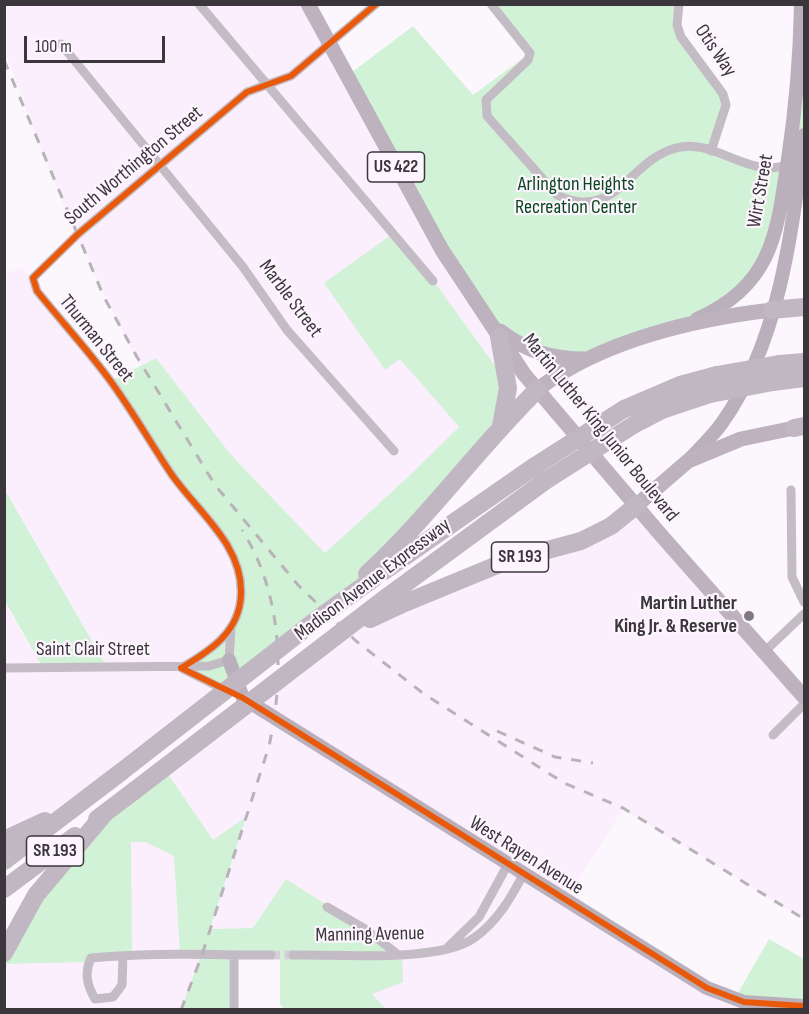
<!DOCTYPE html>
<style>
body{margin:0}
#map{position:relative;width:809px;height:1014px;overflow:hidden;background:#fcf7fc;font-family:"Sofia Sans Condensed",sans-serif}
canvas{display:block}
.frame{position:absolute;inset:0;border:6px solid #3b363c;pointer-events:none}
.scale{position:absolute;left:24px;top:36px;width:141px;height:27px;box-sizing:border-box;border:3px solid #3b363c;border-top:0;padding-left:8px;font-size:18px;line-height:21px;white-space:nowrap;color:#3b363c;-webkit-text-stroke:4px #fdf5fe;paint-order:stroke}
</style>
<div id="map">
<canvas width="809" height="1014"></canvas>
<div class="frame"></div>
<div class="scale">100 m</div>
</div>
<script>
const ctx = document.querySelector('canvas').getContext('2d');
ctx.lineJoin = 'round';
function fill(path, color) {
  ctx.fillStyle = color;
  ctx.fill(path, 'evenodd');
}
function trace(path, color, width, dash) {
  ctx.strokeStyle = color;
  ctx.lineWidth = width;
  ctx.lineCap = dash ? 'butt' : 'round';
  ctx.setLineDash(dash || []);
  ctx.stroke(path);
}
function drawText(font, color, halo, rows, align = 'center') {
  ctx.font = font + ' "Sofia Sans Condensed",sans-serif';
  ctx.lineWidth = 4.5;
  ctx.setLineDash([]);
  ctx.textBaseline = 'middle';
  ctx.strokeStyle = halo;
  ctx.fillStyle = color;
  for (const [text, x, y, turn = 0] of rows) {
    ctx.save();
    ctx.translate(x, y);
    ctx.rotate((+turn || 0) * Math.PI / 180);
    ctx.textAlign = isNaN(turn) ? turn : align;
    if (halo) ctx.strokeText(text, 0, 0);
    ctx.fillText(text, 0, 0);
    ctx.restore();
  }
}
fill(new Path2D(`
 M5,5h303l191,332 8,45 -85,-117 -97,19 60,85 15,-11 59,69 -51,50 -83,76 -93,-97 -76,-97 -16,6 -6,-11 -58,-118 -39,-97 -32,-88z
 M23,267l198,269 19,37 -15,118 -143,112 -77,37 -1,-239 39,67 64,-1 -102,-179v-214z
 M637,505l167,192v222l-181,-110 -57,90 141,89 97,21h-418l-15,-15 -44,-87 -41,-27 -33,48 -43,1 36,-111 -33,22 -49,-72 179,-138 192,-77z
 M131,842h14l29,14 6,99h22l-21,54h-176l-1,-45 85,-2z`), '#fceffd');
fill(new Path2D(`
 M491,5h188l-2,20 49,80 -15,45 49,18 27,-3 17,-160v130l-17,31 -23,94 -45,48 -148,51 -80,-34 -144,-249 66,-50 60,69 57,-42z
 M394,233l28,32 85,117 -3,32 -106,131 -161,137 6,16 -62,-30 33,-22 26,-39 -5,-47 -125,-179 46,-23 76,98 93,97 83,-76 51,-50 -59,-68 -15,11 -61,-87z
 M4,488l103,179 -64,1 -38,-67z
 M164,768l49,72 33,-23 -36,112 43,-1 33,-49 116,74 1,29 -31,12 14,15h-102l-4,-5v-49h-46v54h-53l20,-54h-21l-6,-99 -29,-14h-14l1,114 -43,6 -84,2v-11l39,-68z
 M769,939l35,20v47l-70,-6z`), '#d1f2d7');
trace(new Path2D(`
 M271,955h22`), '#d5d0d6', 9, [9, 4.5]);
trace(new Path2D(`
 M199,4l234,277
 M491,4l39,49 -2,7 -42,40 1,16 70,79c59,28 72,-35 119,-47 30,-8 55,14 84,19 8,2 19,0 27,-1
 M679,4l-2,21 4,12 42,57 3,11 -15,46
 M61,44l182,223 44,63 107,121
 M791,490l1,87 12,25
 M764,652l40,-38
 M4,668l205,-2 20,-6 2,-31
 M181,668c29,-17 59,-36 60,-74 2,-49 -43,-82 -69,-119 -21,-31 -40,-65 -63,-96 -22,-30 -48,-58 -72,-88l-4,-13 44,-43 170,-143 44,-16 85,-72
 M183,669l44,22
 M773,735l31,-31
 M327,907l38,22 31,24
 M448,947l31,-30 29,-53
 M234,955v55
 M293,955c44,-1 146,8 181,-17 23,-16 37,-40 50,-65
 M123,956l-1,29 -9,12 -18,2c-8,-14 -11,-26 -4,-41 59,-6 120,-3 180,-3`), '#c4bcc5', 9);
trace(new Path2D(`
 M697,319c76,-34 80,-86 91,-160 8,-52 12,-102 13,-155
 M688,461c11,-12 24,-24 34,-38 58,-82 70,-192 82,-288
 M229,660l14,38 464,290 37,14 60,4`), '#bab0bb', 14);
trace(new Path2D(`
 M308,4l134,246 82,124 136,160 144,163
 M500,331c28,21 51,28 86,28
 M538,389c63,-48 156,-70 234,-79
 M637,505l51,-44 53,-22 53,-11`), '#bdb2be', 15);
trace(new Path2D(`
 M772,310l32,-3
 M499,337l9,51 -7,38
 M779,364l25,-2
 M773,382l31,-4
 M624,409l56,-24 37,-10
 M635,424l27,-14 48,-16
 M794,428l10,-2
 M384,571l151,-105
 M367,574c62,-57 111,-126 171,-185
 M387,597l158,-116
 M400,605l107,-44 74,-20 30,-15 26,-21
 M97,819l37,-28
 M4,840l41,-19
 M4,861l117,-89
 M4,889l71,-53
 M4,953l32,-58 70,-83`), '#c1b7c3', 18);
trace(new Path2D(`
 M4,60l100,237 33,60 78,128 83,100 58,56 68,53 140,89 59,25 181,111
 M497,731l58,26 38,6
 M181,1010l21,-55 67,-209c16,-72 13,-153 -27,-216`), '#b8b2b9', 3, [10, 10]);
trace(new Path2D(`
 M717,375l62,-11
 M710,394l63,-12
 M535,466l89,-57
 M545,481l90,-57
 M370,619l30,-14
 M121,772l199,-155 53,-38
 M134,791l253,-194`), '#c1b7c3', 18);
trace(new Path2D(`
 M181,668c29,-17 59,-36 60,-74 2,-49 -43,-82 -69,-119 -21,-31 -40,-65 -63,-96 -22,-30 -48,-58 -72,-88l-4,-13 44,-43 170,-143 44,-16 85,-72
 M181,668l62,30 464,290 37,14 60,4`), '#e8590c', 6);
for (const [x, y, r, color] of [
 [749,616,6,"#7f7a7f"]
]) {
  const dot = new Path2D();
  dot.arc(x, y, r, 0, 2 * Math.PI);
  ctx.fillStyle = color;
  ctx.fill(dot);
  trace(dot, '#fdf5fe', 2);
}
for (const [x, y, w] of [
 [396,167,57],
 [520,557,57],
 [55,851,57]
]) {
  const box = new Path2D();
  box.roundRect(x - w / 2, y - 15, w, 30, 4.5);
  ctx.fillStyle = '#fdf5fe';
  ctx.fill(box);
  trace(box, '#3b363c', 1.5);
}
drawText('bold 18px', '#3b363c', null, [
 ["US 422",396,167],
 ["SR 193",520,557],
 ["SR 193",55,851]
]);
drawText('20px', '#3b363c', '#fdf5fe', [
 ["Otis Way",715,51,56],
 ["South Worthington Street",134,166,-40],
 ["Wirt Street",761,191,-80],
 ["Marble Street",290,299,53],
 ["Thurman Street",96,339,51],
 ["Martin Luther King Junior Boulevard",600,428,51],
 ["Madison Avenue Expressway",373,580,-37],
 ["Saint Clair Street",93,650],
 ["West Rayen Avenue",526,856,32],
 ["Manning Avenue",370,935,-1]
]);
drawText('20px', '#0a461f', '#fdf5fe', [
 ["Arlington Heights",576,185],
 ["Recreation Center",576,208]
]);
drawText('bold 20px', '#3b363c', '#fdf5fe', [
 ["Martin Luther",737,604],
 ["King Jr. & Reserve",737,627]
], 'right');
</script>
